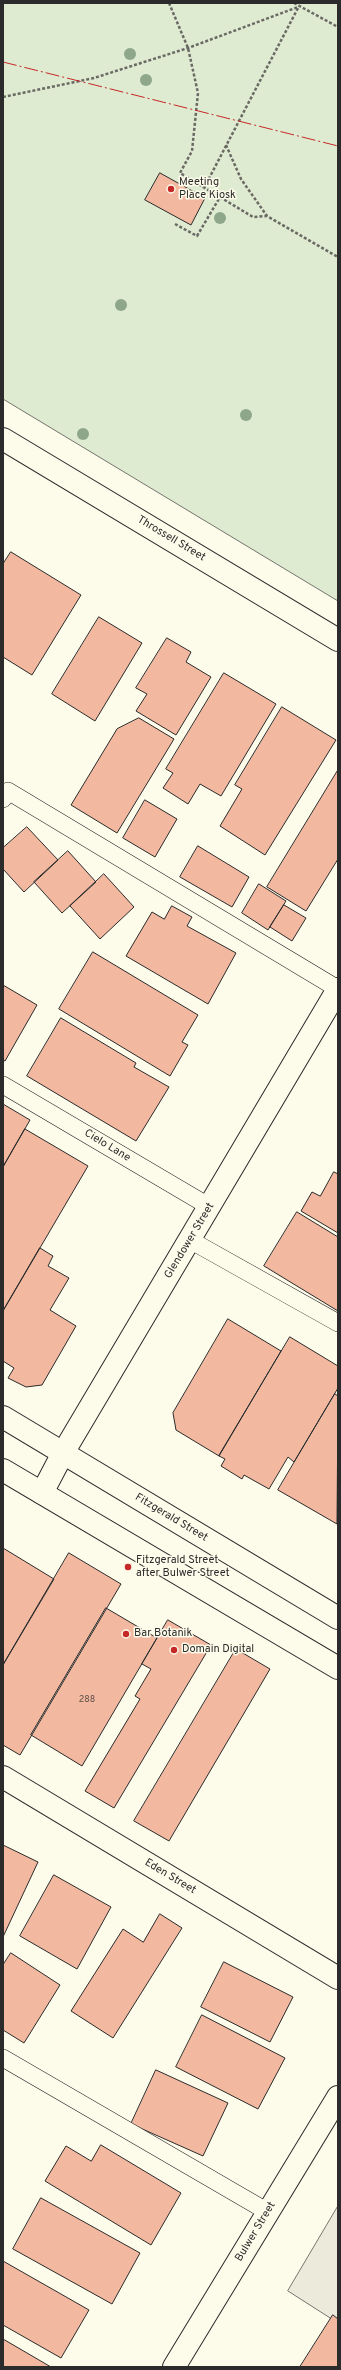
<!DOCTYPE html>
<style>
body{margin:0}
#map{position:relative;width:341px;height:2370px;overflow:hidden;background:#fdfbea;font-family:Overpass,sans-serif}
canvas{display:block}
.frame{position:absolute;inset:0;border:4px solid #2b2b2b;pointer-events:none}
</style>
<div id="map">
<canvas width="341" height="2370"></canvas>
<div class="frame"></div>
</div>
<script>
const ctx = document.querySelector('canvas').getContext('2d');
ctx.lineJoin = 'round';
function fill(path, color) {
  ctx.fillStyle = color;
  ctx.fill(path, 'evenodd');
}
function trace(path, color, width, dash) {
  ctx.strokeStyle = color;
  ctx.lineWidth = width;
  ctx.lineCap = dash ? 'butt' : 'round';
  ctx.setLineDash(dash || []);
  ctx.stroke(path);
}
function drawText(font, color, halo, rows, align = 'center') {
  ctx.font = font + ' Overpass,sans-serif';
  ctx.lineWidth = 3;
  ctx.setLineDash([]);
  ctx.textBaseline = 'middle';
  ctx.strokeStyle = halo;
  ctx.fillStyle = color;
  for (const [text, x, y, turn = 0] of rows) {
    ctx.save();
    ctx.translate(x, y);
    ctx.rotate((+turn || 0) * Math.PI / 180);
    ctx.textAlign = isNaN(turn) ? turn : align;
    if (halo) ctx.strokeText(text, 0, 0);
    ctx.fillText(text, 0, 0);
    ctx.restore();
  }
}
const green = new Path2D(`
 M3,3h335v598l-335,-202z`);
fill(green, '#deebd1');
trace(green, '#74746e', 1);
const parking = new Path2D(`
 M338,2206v117l-50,-32z`);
fill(parking, '#eceadb');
trace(parking, '#74746e', 1);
const building = new Path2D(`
 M160,173l45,25 -14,27 -46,-25z
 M11,552l70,43 -49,80 -29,-18v-93z
 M99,617l43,26 -47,78 -43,-27z
 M167,638l24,14 -5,10 25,15 -35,58 -40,-24 11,-17 -11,-6z
 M224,673l52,31 -55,92 -21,-12 -12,20 -25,-16 10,-15 -7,-4z
 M282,707l54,33 -71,115 -45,-29 22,-37 -7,-4z
 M139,718l35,21 -57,94 -46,-28 46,-76z
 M338,770v89l-32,52 -39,-24z
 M145,800l32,19 -22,38 -32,-19z
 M27,827l31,33 -34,32 -21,-23v-21z
 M198,846l51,31 -17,30 -52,-30z
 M68,851l28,31 -34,31 -28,-31z
 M104,874l30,33 -34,32 -30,-33z
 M259,884l27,17 -18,29 -26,-17z
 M284,905l22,13 -14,23 -22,-14z
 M172,906l20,11 -5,9 49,27 -28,51 -82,-48 26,-44 12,7z
 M93,952l105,63 -16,27 6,3 -18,31 -111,-67z
 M3,985l34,20 -32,56 -2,-1z
 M61,1018l75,45 -2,4 35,20 -33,54 -109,-65z
 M3,1104l27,16 -27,47z
 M25,1129l63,37 -85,145v-144z
 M334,1172l4,2v59l-37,-22 11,-19 8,4z
 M297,1212l41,25v74l-74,-45z
 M40,1248l13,8 -5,10 21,12 -19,32 26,16 -34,59 -16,2 -18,-9 6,-10 -11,-7v-50z
 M228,1319l53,32 -62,105 -43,-26 -3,-17z
 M290,1337l48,29v22l-44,74 -6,-5 -19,32 -25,-14 -2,4 -21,-13 4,-7 -6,-3z
 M335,1394l3,2 -1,128 -59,-34z
 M3,1548l51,31 -51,86z
 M69,1553l52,31 -101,171 -17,-10v-80z
 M106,1608l51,30 -75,128 -51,-31z
 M168,1620l43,25 -97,163 -29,-17 55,-92 -5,-3 16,-27 -9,-5z
 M236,1649l34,20 -101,172 -35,-20z
 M3,1845l35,17 -35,75z
 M54,1875l57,32 -34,62 -57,-33z
 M160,1914l22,14 -69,110 -42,-27 52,-82 20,13z
 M11,1953l49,32 -36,58 -21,-13v-65z
 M224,1962l69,35 -23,45 -69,-35z
 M202,2015l83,43 -27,51 -82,-42z
 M156,2070l72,33 -25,53 -72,-32z
 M101,2145l80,48 -30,52 -106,-64 21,-35 25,15z
 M41,2198l99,55 -28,51 -99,-55z
 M3,2261l86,49 -28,48 -58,-33z
 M333,2315l5,4v48h-38z
 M3,2339l48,28h-48z`);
fill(building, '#f2b8a0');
trace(building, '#2b2b2b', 1);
const lane = new Path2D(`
 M3,799l5,-8 330,198
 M3,1085l207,122
 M190,1240l148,83
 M3,2058l265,154`);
const street = new Path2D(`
 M3,439l335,201
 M42,1493l21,-40 275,-464
 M3,1777l335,201`);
const secondary = new Path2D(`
 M174,2367l164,-270`);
const primary = new Path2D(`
 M3,1417l335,201
 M3,1470l335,198`);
trace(lane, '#2b2b2b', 18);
trace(street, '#2b2b2b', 24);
trace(secondary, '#2b2b2b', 24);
trace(primary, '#2b2b2b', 24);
trace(new Path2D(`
 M169,3l19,45 10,45 -6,58 -12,22 73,44 14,-1
 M294,3l44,24
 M3,97l91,-19 94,-30 110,-41
 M226,145l15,34 26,37 71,41
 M204,188l94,-180
 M175,224l22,12 23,-39`), '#6a6964', 2.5, [3, 2]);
trace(lane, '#fdfbea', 17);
trace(street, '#fdfbea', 22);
trace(secondary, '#fdfbea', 22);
trace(primary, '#fdfbea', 22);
trace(new Path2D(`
 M3,62l335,84`), '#c62828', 1, [14, 3, 2, 3]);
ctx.fillStyle = '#8ea78a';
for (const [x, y] of [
 [130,54],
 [146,80],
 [220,218],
 [121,305],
 [246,415],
 [83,434]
]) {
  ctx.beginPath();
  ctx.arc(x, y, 6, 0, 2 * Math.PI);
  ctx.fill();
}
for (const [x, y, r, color] of [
 [171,189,4,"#c62828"],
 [128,1567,4,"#c62828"],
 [126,1634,4,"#c62828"],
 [174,1650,4,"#c62828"]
]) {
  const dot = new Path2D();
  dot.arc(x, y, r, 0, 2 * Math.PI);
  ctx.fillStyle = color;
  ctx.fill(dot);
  trace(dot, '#fdfbea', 1.5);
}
drawText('9px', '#5d4e48', null, [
 ["288",87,1700]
]);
drawText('11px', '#2b2b2b', '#fdfbea', [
 ["Meeting",179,183],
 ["Place Kiosk",179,196],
 ["Fitzgerald Street",136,1561],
 ["after Bulwer Street",136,1574],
 ["Bar Botanik",134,1634],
 ["Domain Digital",182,1650]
], 'left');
drawText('11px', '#2b2b2b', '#fdfbea', [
 ["Throssell Street",171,539,31],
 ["Cielo Lane",107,1146,31],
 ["Glendower Street",190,1241,-59],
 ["Fitzgerald Street",171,1518,31],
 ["Eden Street",170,1877,31],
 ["Bulwer Street",256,2232,-59]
]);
</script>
